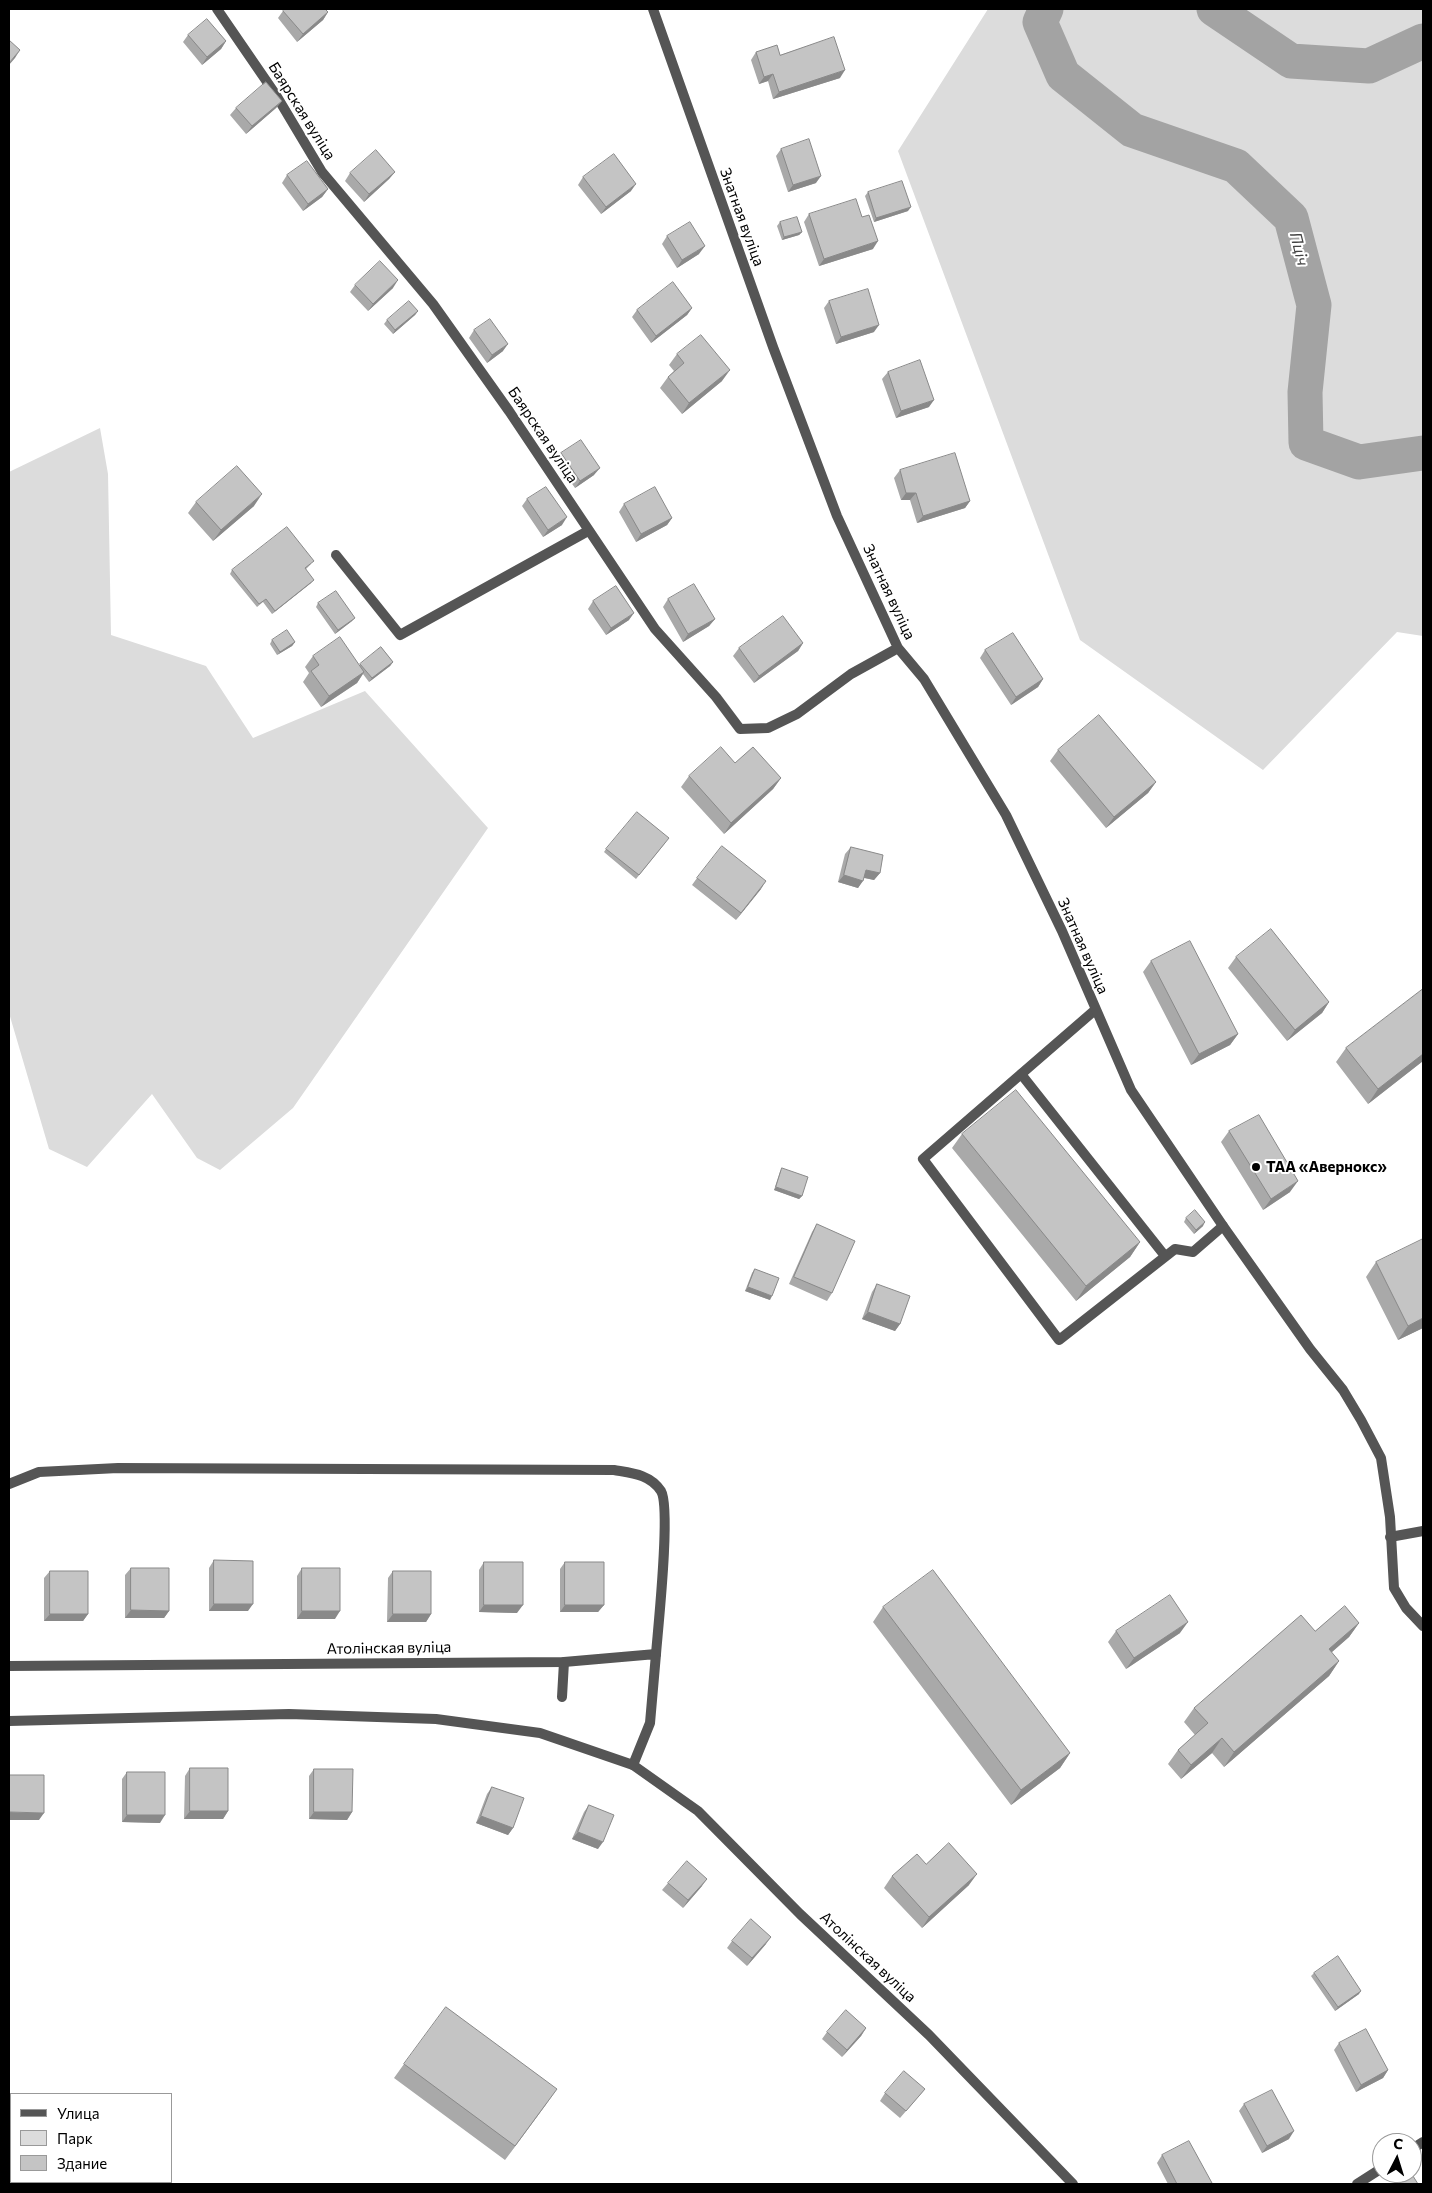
<!DOCTYPE html>
<meta charset="utf-8">
<style>
body{margin:0}
#map{position:relative;width:1432px;height:2193px;overflow:hidden;background:#fff;font-family:Commissioner,sans-serif}
canvas{display:block}
.frame{position:absolute;inset:0;border:10px solid #000;pointer-events:none}
.legend{position:absolute;left:10px;top:2093px;width:162px;height:90px;box-sizing:border-box;background:#fff;border:1px solid #999;margin:0;padding:6px 9px;list-style:none;font-size:15px;color:#000}
.legend li{display:flex;align-items:center;gap:10px;height:25px}
.legend b{width:25px;border:1px solid #999}
.north{position:absolute;left:1372px;top:2133px;width:50px;height:50px;box-sizing:border-box;background:#fff;border:1px solid #999;border-radius:50%;rotate:5deg;font-size:14px;font-weight:700;line-height:20px;text-align:center;color:#000}
.north::after{content:'';display:block;margin:auto;width:18px;height:22px;background:#000;clip-path:polygon(50% 0,100% 100%,50% 72%,0 100%)}
</style>
<div id="map">
<canvas width="1432" height="2193"></canvas>
<div class="frame"></div>
<ul class="legend">
<li><b style="height:6px;background:#555"></b>Улица</li>
<li><b style="height:14px;background:#dcdcdc"></b>Парк</li>
<li><b style="height:14px;background:#c4c4c4"></b>Здание</li>
</ul>
<div class="north">С</div>
</div>
<script>
const ctx = document.querySelector('canvas').getContext('2d');
ctx.lineJoin = 'round';
function fill(path, color) {
  ctx.fillStyle = color;
  ctx.fill(path, 'evenodd');
}
function trace(path, color, width, dash) {
  ctx.strokeStyle = color;
  ctx.lineWidth = width;
  ctx.lineCap = dash ? 'butt' : 'round';
  ctx.setLineDash(dash || []);
  ctx.stroke(path);
}
function drawText(font, color, halo, rows, align = 'center') {
  ctx.font = font + ' Commissioner,sans-serif';
  ctx.lineWidth = 4;
  ctx.setLineDash([]);
  ctx.textBaseline = 'middle';
  ctx.strokeStyle = halo;
  ctx.fillStyle = color;
  for (const [text, x, y, turn = 0] of rows) {
    ctx.save();
    ctx.translate(x, y);
    ctx.rotate((+turn || 0) * Math.PI / 180);
    ctx.textAlign = isNaN(turn) ? turn : align;
    if (halo) ctx.strokeText(text, 0, 0);
    ctx.fillText(text, 0, 0);
    ctx.restore();
  }
}
fill(new Path2D(`
 M988,9h435v627l-26,-4 -134,138 -183,-130 -182,-489z
 M100,428l8,46 3,161 95,31 47,72 112,-47 123,137 -195,280 -73,62 -23,-12 -45,-64 -65,73 -38,-18 -40,-136v-541z`), '#dcdcdc');
trace(new Path2D(`
 M1046,9l-6,13 23,53 69,55 104,36 55,52 23,87 -9,87 1,51 53,19 64,-9
 M1214,9l77,52 78,5 54,-25`), '#a3a3a3', 35);
trace(new Path2D(`
 M336,555l64,80 188,-104
 M1095,1010l-172,149 136,181 116,-91 18,3 30,-26
 M1021,1074l144,182
 M9,1484l30,-12 79,-4 496,2c17,3 36,4 47,21 10,17 -3,137 -5,163
 M1390,1537l33,-6
 M562,1697l2,-35`), '#555', 10);
trace(new Path2D(`
 M217,9l59,86 46,77 111,132 76,107 146,218 61,68 24,32 28,-1 29,-14 54,-40 47,-26
 M653,9l120,338 64,169 61,132 26,31 82,136 56,116 69,159 92,136 87,123 33,41 18,30 20,38 9,59 4,71 12,20 17,18
 M9,1666l555,-4 92,-8 -6,69 -17,42
 M1412,2149l11,-7
 M1357,2184l25,-16`), '#555', 10);
trace(new Path2D(`
 M9,1721l280,-7 147,5 104,14 93,32 65,46 102,103 129,121 144,149`), '#555', 10);
fill(new Path2D(`
 M283,11l45,1 -5,8 -26,22 -19,-24z
 M188,35l38,6 -5,8 -19,16 -19,-23z
 M756,52l24,3 60,23 -67,21 -5,-18 -9,3 -8,-24z
 M282,101l-6,7 -30,26 -16,-19 6,-7z
 M781,149l35,34 -28,9 -12,-36z
 M395,172l-6,7 -25,23 -19,-21 5,-8z
 M287,175l41,14 -6,8 -19,14 -21,-28z
 M583,177l48,14 -30,23 -23,-29z
 M868,192l40,19 -34,11 -9,-26z
 M809,214l64,35 -54,17 -15,-44z
 M780,222l22,10 -3,3 -17,5 -5,-14z
 M667,236l32,18 -22,14 -15,-24z
 M355,285l38,3 -25,23 -18,-19z
 M829,301l45,31 -38,12 -12,-36z
 M692,308l-5,7 -36,28 -19,-26 5,-7z
 M418,311l-3,4 -22,19 -9,-10 3,-4z
 M474,330l29,21 -16,12 -18,-25z
 M677,354l45,27 -40,33 -22,-26 8,-11 6,-6 -5,-6z
 M888,372l41,35 -33,11 -14,-39z
 M561,453l33,22 -19,13 -19,-27z
 M900,470l70,31 -5,7 -48,15 -7,-23h-9l-7,-22z
 M527,499l35,26 -19,12 -21,-31z
 M196,502l58,4 -41,35 -25,-28z
 M624,504l48,14 -5,7 -31,17 -17,-30z
 M311,564l-5,5 5,14 -39,31 -9,-12 -6,5 -27,-33 2,-4z
 M668,599l47,20 -6,7 -26,16 -20,-35z
 M593,601l36,19 -23,15 -18,-26z
 M318,603l34,18 -17,13 -19,-27z
 M272,640l23,2 -3,4 -15,9 -7,-11z
 M803,643l-5,8 -44,32 -21,-27 6,-8z
 M381,647l12,15 -3,4 -21,16 -6,-8 -6,9 -36,24 -18,-25 6,-9 -4,-6 8,-11 47,9z
 M985,650l58,29 -5,8 -27,18 -31,-47z
 M1058,750l98,32 -8,11 -42,35 -56,-67z
 M735,763l46,15 -8,11 -49,45 -43,-47 8,-11z
 M666,842l-30,37 -32,-27 2,-3z
 M851,847l29,26 -6,7 -10,-2 -6,10 -20,-6 7,-28z
 M697,878l64,11 -25,31 -44,-35z
 M1236,957l93,45 -7,11 -35,28 -59,-73z
 M1151,961l87,73 -8,11 -39,20 -48,-93z
 M1423,989v72l-55,43 -32,-42 10,-14z
 M1229,1131l61,61 -27,18 -42,-68z
 M962,1134l178,108 -10,15 -54,44 -124,-153z
 M782,1168l20,28 -3,3 -25,-9 6,-18z
 M1186,1218l17,8 -9,8 -10,-12z
 M817,1224l15,69 -5,8 -38,-17 23,-52z
 M1376,1262l47,66 -25,12 -32,-63z
 M755,1269l15,31 -25,-9 7,-18z
 M877,1284l23,40 -5,7 -33,-12 10,-27z
 M214,1560l34,51h-39v-43z
 M484,1562l33,51 -38,-1v-42z
 M565,1562l39,43 -6,7h-38v-43z
 M131,1568l38,43 -5,7h-39v-43z
 M302,1568l33,51h-38v-43z
 M50,1571l38,43 -5,7h-39v-43z
 M393,1571l38,43 -5,8h-39l1,-44z
 M883,1607l187,146 -10,15 -49,37 -138,-183z
 M1359,1623l-10,14 -18,16 8,8 -10,15 -105,91 -12,-14 -31,26 -13,-15 10,-14 17,-15 -11,-13 10,-14 121,-77z
 M1116,1631l64,2 -54,36 -18,-27z
 M190,1768l38,43 -5,8h-39l1,-43z
 M314,1769l38,43 -5,8 -38,-1v-43z
 M127,1772l33,51 -38,-1v-43z
 M492,1787l21,41 -5,7 -32,-12 11,-29z
 M589,1805l9,44 -26,-10 12,-27z
 M926,1864l43,21 -47,43 -38,-40 8,-12z
 M668,1883l34,3 -19,22 -21,-18z
 M732,1941l34,3 -19,22 -20,-18z
 M1314,1973l45,21 -24,17 -24,-35z
 M866,2028l-5,8 -19,21 -20,-18 5,-7z
 M1339,2043l49,27 -5,8 -27,14 -22,-42z
 M404,2064l143,39 -42,57 -111,-82z
 M925,2089l-6,7 -19,22 -20,-17 5,-8z
 M1244,2104l45,35 -27,14 -23,-42z
 M1162,2155l48,29h-42l-11,-21z`), '#a9a9a9');
fill(new Path2D(`
 M328,12l-5,8 -26,22 6,-8z
 M226,41l-5,8 -19,16 5,-8z
 M20,50l-5,8 -6,7v-2z
 M845,70l-5,8 -67,21 6,-7z
 M773,74l-5,7 -9,3 5,-7z
 M282,101l-6,7 -30,26 6,-8z
 M395,172l-6,7 -25,23 5,-8z
 M821,176l-5,7 -28,9 5,-7z
 M636,184l-5,7 -30,23 5,-7z
 M328,189l-6,8 -19,14 5,-7z
 M911,207l-3,4 -34,11 2,-4z
 M802,232l-3,3 -17,5 2,-3z
 M878,241l-5,8 -54,17 5,-7z
 M705,246l-6,8 -22,14 5,-8z
 M398,280l-5,8 -25,23 5,-7z
 M692,308l-5,7 -36,28 5,-7z
 M418,311l-3,4 -22,19 2,-4z
 M879,325l-5,7 -38,12 5,-7z
 M508,344l-5,7 -16,12 5,-8z
 M730,370l-8,11 -40,33 7,-11z
 M934,400l-5,7 -33,11 5,-7z
 M600,468l-6,7 -19,13 5,-7z
 M906,493h10l-6,7h-9z
 M262,494l-8,12 -41,35 8,-11z
 M970,501l-5,7 -48,15 6,-7z
 M567,517l-5,8 -19,12 5,-7z
 M672,518l-5,7 -31,17 5,-8z
 M314,580l-3,3 -39,31 3,-3z
 M634,613l-5,7 -23,15 5,-7z
 M355,618l-3,3 -17,13 3,-4z
 M715,619l-6,7 -26,16 5,-8z
 M295,642l-3,4 -15,9 3,-3z
 M803,643l-5,8 -44,32 5,-7z
 M393,662l-3,4 -21,16 3,-4z
 M364,672l-7,11 -36,24 8,-11z
 M1043,679l-5,8 -27,18 5,-8z
 M781,778l-8,11 -49,45 7,-11z
 M1156,782l-8,11 -42,35 8,-11z
 M866,870l14,3 -6,7 -13,-3z
 M844,875l19,6 -5,7 -20,-6z
 M766,881l-5,8 -25,31 5,-7z
 M1329,1002l-7,11 -35,28 8,-11z
 M1238,1034l-8,11 -39,20 8,-11z
 M1423,1054v7l-55,43 10,-15z
 M1298,1181l-8,11 -27,18 8,-11z
 M776,1187l26,9 -3,3 -25,-9z
 M1205,1222l-2,4 -9,8 2,-4z
 M1140,1242l-10,15 -54,44 10,-15z
 M748,1287l24,9 -2,4 -25,-9z
 M868,1312l32,12 -5,7 -33,-12z
 M1423,1318v10l-25,12 10,-14z
 M214,1604h39l-5,7h-39z
 M484,1605h39l-6,8 -38,-1z
 M565,1605h39l-6,7h-38z
 M131,1610l38,1 -5,7h-39z
 M302,1611h38l-5,8h-38z
 M50,1614h38l-5,7h-39z
 M393,1614h38l-5,8h-39z
 M1188,1622l-8,11 -54,36 8,-11z
 M1359,1623l-10,14 -31,27 11,-15z
 M1339,1661l-10,15 -105,91 10,-15z
 M1222,1738l-10,15 -31,26 10,-14z
 M1070,1753l-10,15 -49,37 10,-15z
 M190,1811h38l-5,8h-39z
 M9,1812l35,1 -5,7h-30z
 M314,1812h38l-5,8 -38,-1z
 M127,1815h38l-5,8 -38,-1z
 M481,1816l32,12 -5,7 -32,-12z
 M578,1832l25,10 -5,7 -26,-10z
 M977,1874l-8,11 -47,43 7,-11z
 M707,1879l-5,7 -19,22 5,-8z
 M771,1937l-5,7 -19,22 5,-8z
 M1361,1991l-2,3 -24,17 3,-4z
 M866,2028l-5,8 -19,21 5,-7z
 M1388,2070l-5,8 -27,14 5,-7z
 M557,2089l-10,14 -42,57 10,-14z
 M1294,2131l-5,8 -27,14 5,-7z`), '#898989');
const building = new Path2D(`
 M285,9h40l3,3 -25,22 -20,-23z
 M207,19l19,22 -19,16 -19,-22z
 M834,37l11,33 -66,22 -6,-18 -9,3 -8,-25 21,-7 3,10z
 M9,40l11,10 -11,13z
 M266,82l16,19 -30,25 -16,-18z
 M809,139l12,37 -28,9 -12,-36z
 M376,150l19,22 -26,22 -19,-21z
 M614,154l22,30 -30,23 -23,-30z
 M307,161l21,28 -20,15 -21,-29z
 M902,181l9,26 -35,11 -8,-26z
 M856,199l6,18 7,-2 9,26 -54,18 -15,-45z
 M797,217l5,15 -18,5 -4,-15z
 M690,222l15,24 -23,14 -15,-24z
 M380,261l18,19 -25,24 -18,-19z
 M673,282l19,26 -36,28 -19,-26z
 M868,289l11,36 -38,12 -12,-36z
 M409,301l9,10 -23,19 -8,-10z
 M490,319l18,25 -16,11 -18,-25z
 M701,335l29,35 -41,33 -21,-26 16,-14 -7,-9z
 M920,360l14,40 -33,11 -13,-39z
 M581,440l19,28 -20,13 -19,-28z
 M955,453l15,48 -47,15 -7,-23h-10l-6,-23z
 M237,466l25,28 -41,36 -25,-28z
 M546,487l21,30 -19,13 -21,-31z
 M655,487l17,31 -31,16 -17,-30z
 M287,527l27,34 -9,7 9,12 -39,31 -9,-12 -7,5 -27,-34z
 M694,584l21,35 -27,15 -20,-35z
 M616,586l18,27 -23,15 -18,-27z
 M336,591l19,27 -17,12 -20,-27z
 M783,616l20,27 -44,33 -20,-28z
 M287,630l8,12 -15,10 -8,-12z
 M1013,633l30,46 -27,18 -31,-47z
 M340,637l24,35 -35,24 -18,-25 8,-6 -6,-9z
 M381,647l12,15 -21,16 -12,-14z
 M1099,715l57,67 -42,35 -56,-67z
 M721,747l14,16 18,-16 28,31 -50,45 -42,-47z
 M637,812l32,26 -30,37 -33,-26z
 M722,846l44,35 -25,32 -44,-35z
 M851,847l32,8 -3,18 -14,-3 -3,11 -19,-6z
 M1271,929l58,73 -34,28 -59,-73z
 M1190,941l48,93 -39,20 -48,-93z
 M1423,989v65l-45,35 -32,-41z
 M1016,1090l124,152 -54,44 -124,-152z
 M1259,1115l39,66 -27,18 -42,-68z
 M782,1168l26,9 -6,19 -26,-9z
 M1195,1210l10,12 -9,8 -10,-12z
 M817,1224l38,17 -23,52 -38,-16z
 M1423,1239v79l-15,8 -32,-64z
 M755,1269l24,9 -7,18 -24,-9z
 M877,1284l33,12 -10,28 -32,-12z
 M214,1560l39,1v43h-39z
 M484,1562h39v43h-39z
 M565,1562h39v43h-39z
 M131,1568h38v43l-38,-1z
 M302,1568h38v43h-38z
 M933,1570l137,183 -49,37 -138,-183z
 M50,1571h38v43h-38z
 M393,1571h38v43h-38z
 M1170,1595l18,27 -54,36 -18,-27z
 M1345,1606l14,17 -30,26 10,12 -105,91 -12,-14 -31,27 -13,-15 30,-27 -14,-15 107,-93 14,16z
 M190,1768h38v43h-38z
 M314,1769h39l-1,43h-38z
 M127,1772h38v43h-38z
 M9,1775h35v38l-35,-1z
 M492,1787l32,11 -11,30 -32,-12z
 M589,1805l25,10 -11,27 -25,-10z
 M949,1843l28,31 -48,43 -37,-41 25,-22 9,10z
 M687,1861l20,18 -19,21 -20,-17z
 M751,1919l20,18 -19,21 -20,-17z
 M1338,1956l23,35 -23,16 -24,-34z
 M446,2007l111,82 -42,57 -111,-82z
 M846,2010l20,18 -19,22 -20,-18z
 M1366,2029l22,41 -27,15 -22,-42z
 M904,2071l21,18 -19,22 -21,-18z
 M1272,2090l22,41 -27,15 -23,-42z
 M1189,2141l23,42 -4,1h-31l-15,-29z
 M1413,2176l5,8h-20z`);
fill(building, '#c4c4c4');
trace(building, '#898989', 1);
for (const [x, y, r, color] of [
 [1256,1167,5,"#000"]
]) {
  const dot = new Path2D();
  dot.arc(x, y, r, 0, 2 * Math.PI);
  ctx.fillStyle = color;
  ctx.fill(dot);
  trace(dot, '#fff', 2);
}
drawText('15px', '#000', '#fff', [
 ["Баярская вуліца",302,111,58],
 ["Знатная вуліца",742,217,70],
 ["Баярская вуліца",543,435,56],
 ["Знатная вуліца",889,592,65],
 ["Знатная вуліца",1083,946,66],
 ["Атолінская вуліца",389,1648,-1],
 ["Атолінская вуліца",868,1957,43]
]);
drawText('bold 15px', '#000', '#fff', [
 ["ТАА «Авернокс»",1266,1167]
], 'left');
drawText('italic 16px', '#444', '#fff', [
 ["Пціч",1299,249,76]
]);
</script>
